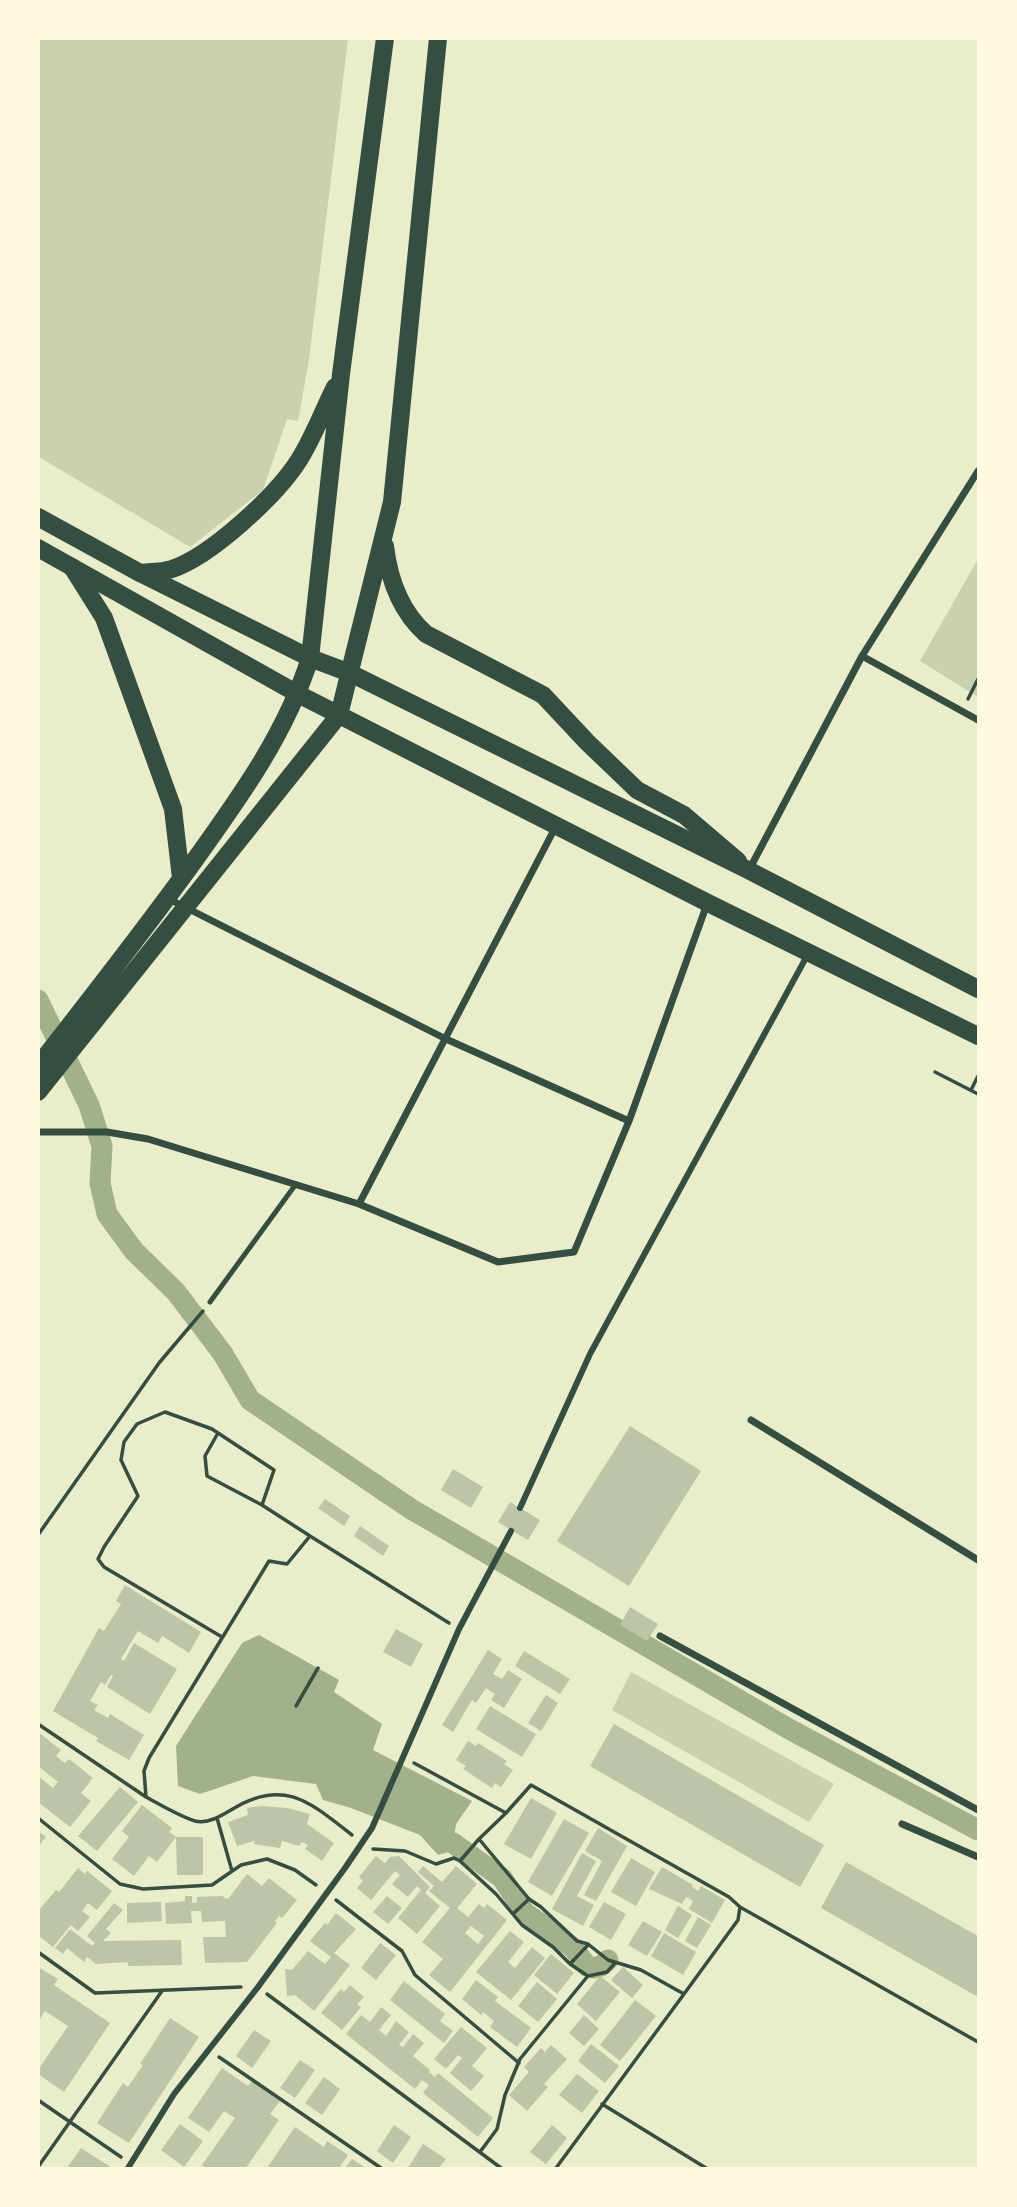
<!DOCTYPE html>
<style>
body{margin:0}
#map{position:relative;width:1017px;height:2207px;overflow:hidden;background:#e9edc9;font-family:"Work Sans",sans-serif}
canvas{display:block}
.frame{position:absolute;inset:0;border:40px solid #fefae0;pointer-events:none}
</style>
<div id="map">
<canvas width="1017" height="2207"></canvas>
<div class="frame"></div>
</div>
<script>
const ctx = document.querySelector('canvas').getContext('2d');
ctx.lineJoin = 'round';
function fill(path, color) {
  ctx.fillStyle = color;
  ctx.fill(path, 'evenodd');
}
function trace(path, color, width, dash) {
  ctx.strokeStyle = color;
  ctx.lineWidth = width;
  ctx.lineCap = dash ? 'butt' : 'round';
  ctx.setLineDash(dash || []);
  ctx.stroke(path);
}
fill(new Path2D(`
 M39,38l309,1 -39,321 -11,61 -11,-2 -24,71 -73,57 -151,-90z
 M978,559v138l-58,-36z
 M631,1672l203,112 -25,38 -197,-112z`), '#cad2ad');
fill(new Path2D(`
 M259,1635l80,45 -5,12 48,32 -9,26 99,51 -16,23 -4,27 -14,4 -18,-20 -69,-27 -28,-8 -7,-16 -63,-8 -53,18 -22,-8 -2,-40 66,-103z`), '#a3b18a');
trace(new Path2D(`
 M38,1000l51,105 13,41 -2,37 7,31 27,37 42,41 47,62 27,46 161,109 378,220 189,101
 M453,1843l49,35 23,35 28,19 20,16 14,18 6,2 8,-2 7,-6`), '#a3b18a', 21);
fill(new Path2D(`
 M630,1426l71,45 -72,115 -72,-45z
 M453,1469l30,18 -12,21 -30,-18z
 M325,1499l25,17 -6,10 -26,-18z
 M510,1502l30,18 -12,20 -30,-18z
 M360,1526l29,20 -6,10 -29,-20z
 M125,1585l76,47 -12,21 -27,-17 -4,7 -20,-12 -17,28 3,2 10,-18 43,26 -27,45 -43,-27 6,-11 -2,-1 -6,10 -4,-3 -11,19 8,4 -4,5 14,8 2,-4 34,21 -15,25 -33,-19 2,-3 -45,-27 46,-83 5,3 17,-27 -5,-3z
 M630,1607l28,17 -11,17 -27,-16z
 M396,1629l27,15 -12,23 -28,-15z
 M488,1650l14,9 -9,15 9,5 6,-9 14,9 -18,29 -13,-8 4,-6 -9,-6 -10,15 -4,-3 -19,32 -11,-7z
 M524,1651l46,28 -10,15 -45,-28z
 M546,1695l12,8 -17,28 -13,-8z
 M490,1706l46,28 -14,23 -46,-28z
 M614,1724l210,121 -24,42 -210,-121z
 M38,1732l23,18 -5,6 9,7 4,-4 24,19 -12,15 10,8 -21,26 -32,-25v-26l15,12 5,-6 -20,-16z
 M468,1741l8,5 2,-3 29,18 -3,3 9,6 -12,17 -6,-4 -3,5 -29,-19 3,-3 -10,-6z
 M120,1787l18,15 -41,49 -19,-15z
 M531,1798l26,15 -26,46 -27,-15z
 M142,1805l30,23 -3,4 7,5 -19,25 -8,-6 -15,20 -22,-17 17,-22 -7,-6z
 M261,1806l26,2 23,6 -3,10 27,19 -12,18 -17,-12 3,-4 -6,-3 -3,4 -17,-5 -2,7 -26,-4v-3l-17,5 -9,-24 20,-7 -1,-7z
 M564,1819l25,14 -37,63 -24,-14z
 M598,1828l29,18 -31,55 -12,-6 18,-34 -17,-10z
 M38,1831l8,6 -8,10z
 M176,1837h27v38h-26z
 M582,1853l14,8 -19,35 17,9 -11,21 -31,-17z
 M376,1856l9,7 5,-6 9,-1 31,31 -5,6 15,13 -23,28 -19,-16 23,-28 -4,-4 -9,11 -16,-13 8,-9 -5,-4 -24,29 -14,-12 6,-7 -4,-4z
 M631,1858l24,14 -19,34 -25,-14z
 M846,1862l132,74v61l-157,-89z
 M423,1866l19,16 14,-16 21,18 -20,24 11,9 11,-13 5,4 3,-4 20,16 -57,72 -21,-17 14,-16 -21,-17 28,-34 -21,-17 5,-5 -16,-14zM471,1926l13,10 -6,8 -13,-11z
 M662,1867l31,18 -1,2 6,4 3,-5 24,14 -13,23 -23,-14 4,-8 -7,-4 -4,7 -33,-15z
 M78,1868l7,6 2,-3 25,20 -15,19 -9,-7 -6,8 8,6 -12,14 -7,-6 -18,22 -15,-12v-24l18,-21 3,2z
 M247,1874l15,12 7,-8 28,22 -15,18 -3,-2 -4,5 2,2 -30,39 -42,1 -2,-26h23l-1,-16 -23,1 -1,-11h-10l1,12 -26,1 -1,-21 20,-2v-5h7v7l5,-1v-5l26,-1 1,2 4,1z
 M387,1896l15,12 -14,16 -15,-12z
 M161,1902l1,19 -35,2v-20z
 M604,1902l22,12 -15,26 -22,-13z
 M114,1903l9,7 -17,19 5,4 -8,8 78,-1 1,25 -54,1v-4l-32,2 -9,-7 -3,5 -17,-14 -4,6 -8,-6 15,-19 22,17 3,-3 -8,-7z
 M678,1906l14,9 -14,23 -13,-8z
 M336,1913l20,16 -22,24 16,12 -36,46 -19,-16 -8,1 -2,-27 7,1 16,-19 17,13 6,-7 -21,-16 15,-18 2,2z
 M698,1917l13,8 -14,23 -12,-7z
 M643,1921l19,11 -15,24 -19,-11z
 M510,1931l14,11 -16,20 7,6 17,-21 13,11 -34,42 -35,-28z
 M664,1933l32,19 -13,23 -32,-19z
 M380,1943l16,12 -20,25 -15,-12z
 M551,1954l23,19 -17,21 -23,-19z
 M38,1967l20,12 -4,6 56,38 -46,69 -26,-18v-4l30,-44 -23,-15 -7,11z
 M623,1967l20,18 -11,13 -21,-18z
 M600,1976l20,16 -24,29 -19,-17z
 M476,1980l22,17 -3,4 36,27 -14,19 -27,-20 4,-6 -11,-9 -2,3 -19,-16z
 M404,1981l41,33 -5,7 13,10 -9,12 -54,-43z
 M537,1982l20,17 -19,23 -20,-16z
 M350,1985l14,12 -7,7 4,3 -19,23 -21,-17 20,-24 3,3z
 M635,2000l21,16 -36,45 -20,-16z
 M381,2007l10,8 -12,15 7,6 10,-15 13,11 -10,13 4,2 10,-13 11,9 -11,13 17,14 -1,2 6,5 3,-4 55,45 -15,19 -55,-44 6,-8 -7,-5 -7,9 -69,-55 15,-19 9,7z
 M584,2015l15,14 -15,17 -15,-13z
 M170,2018l29,19 -70,106 -32,-20 26,-40 5,4 15,-22 -3,-1z
 M461,2027l26,21 -15,18 12,10 -13,15 -21,-18 12,-15 -4,-3 -12,14 -12,-10z
 M254,2030l17,11 -19,27 -16,-12z
 M591,2044l28,22 -14,17 -27,-22z
 M551,2045l16,14 -23,25 4,3 -21,24 -18,-16 20,-23 -5,-5 17,-19 4,4z
 M300,2060l15,10 -20,28 -15,-10z
 M222,2068l26,18 4,-5 28,20 -10,13 9,6 -33,48h-41l-3,-3 33,-47 -11,-7 -15,21 -21,-14z
 M577,2074l22,17 -17,22 -23,-18z
 M324,2077l16,12 -18,26 -17,-12z
 M180,2124l23,17 -19,26 -23,-17z
 M394,2125l17,12 -18,26 -16,-12z
 M552,2125l15,13 -21,26 -16,-12z
 M295,2127l29,20 3,-6 21,14 -9,13h-72z
 M423,2144l23,15 -7,9h-31z
 M81,2148l31,20h-45z
 M352,2159l14,9h-21z`), '#bcc5a7');
trace(new Path2D(`
 M968,699l10,-20
 M935,1072l43,22
 M971,1090l7,-14
 M218,1433l-13,23 2,20 55,29
 M38,1535l121,-172 44,-52
 M222,1637l-118,-70 -6,-8 6,-12 34,-51 -17,-36 3,-18 13,-18 28,-12 47,17 62,41 -12,35 48,31
 M296,1706l22,-38
 M38,1724l108,73
 M414,1763l92,50 -27,26 50,60 12,8 36,34 11,3 20,16 33,10 43,24 54,-74 2,-13 -11,-10 -198,-112 -25,28
 M38,1818l82,66 23,5 69,-4 29,-20 26,-6 28,11 21,15
 M217,1818l15,53
 M352,1835c-42,-33 -69,-58 -121,-25 -10,6 -23,14 -36,11 -16,-5 -34,-16 -49,-24l-2,-26 5,-13 120,-197 18,3 23,-28 139,87
 M373,1849l32,2 31,13 18,-6 6,3 36,33 26,31 31,22 17,17 18,12 19,-4 8,-9
 M460,1861l19,-22
 M336,1900l66,51 13,24 104,88
 M740,1907l238,135
 M514,1913l15,-14
 M38,1952l57,41 146,-6
 M570,1964l18,-19
 M267,1994l234,174
 M219,2057l162,111
 M38,2100l83,57
 M602,2104l104,64
 M480,2152l17,-23 8,-34 15,-36 67,-82
 M38,2167l124,-176
 M556,2168l128,-174`), '#344e41', 3.5);
trace(new Path2D(`
 M210,1302l86,-118`), '#344e41', 5);
trace(new Path2D(`
 M520,1508l70,-154 218,-400
 M128,2168l46,-74 84,-107 87,-119 27,-40 87,-199 52,-98`), '#344e41', 6);
trace(new Path2D(`
 M862,656l116,64
 M749,870l113,-214 116,-185
 M167,898l279,141 183,82
 M38,1132h69l41,7 211,65 139,58 76,-10 55,-131 78,-217
 M359,1204l197,-378
 M751,1420l227,140
 M660,1636l318,174
 M902,1824l76,33`), '#344e41', 7);
trace(new Path2D(`
 M385,546c4,33 15,65 41,88l117,61 44,47 50,48 47,25 54,46
 M72,567l32,51 69,191 8,69
 M140,573c10,-1 23,-1 32,-4 39,-13 105,-74 127,-109 14,-22 24,-49 36,-73
 M38,1066c54,-69 108,-138 159,-209 45,-63 89,-124 113,-199l31,-284 44,-336
 M38,1092l301,-377 53,-213 46,-464`), '#344e41', 18);
trace(new Path2D(`
 M38,517l102,56 170,85 40,15 398,197 230,119
 M38,548l260,146 410,209 270,133`), '#344e41', 18);
</script>
